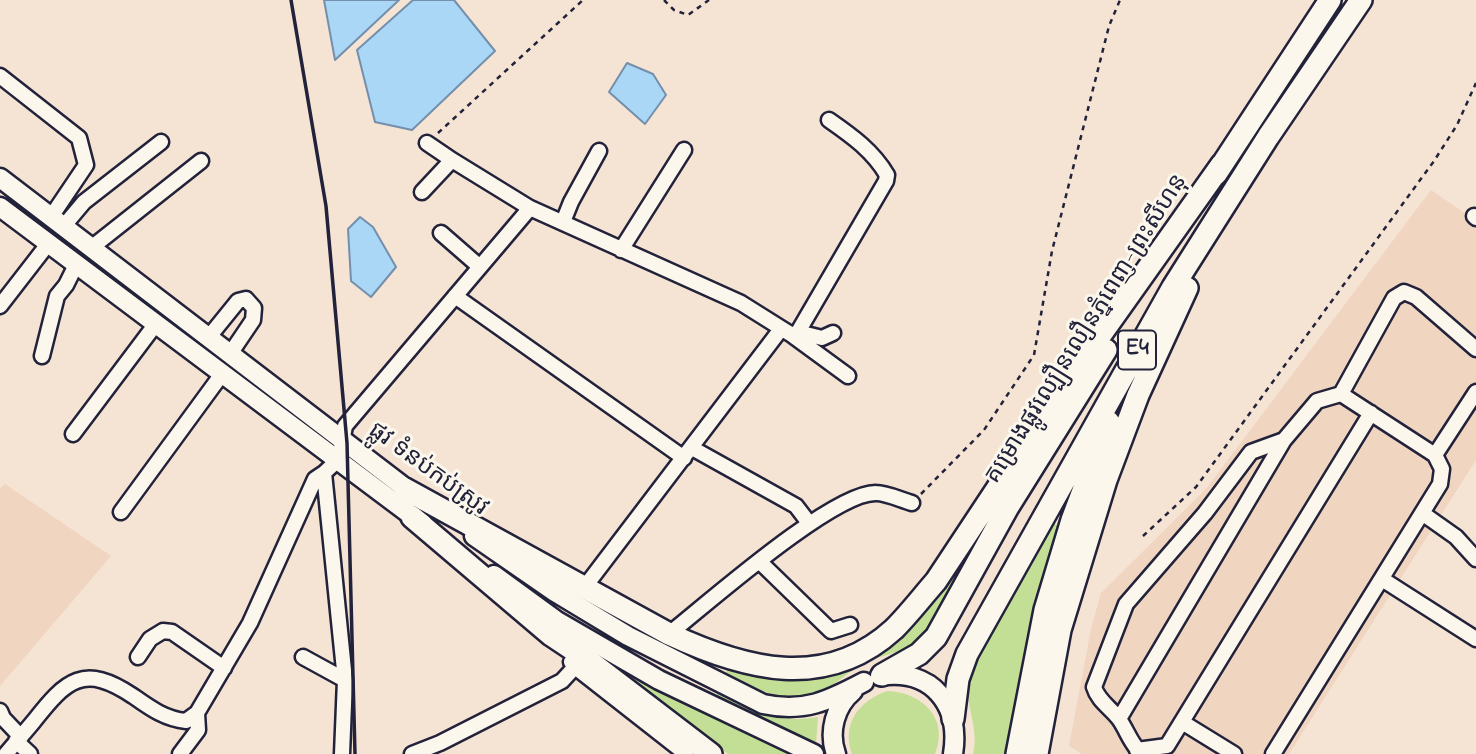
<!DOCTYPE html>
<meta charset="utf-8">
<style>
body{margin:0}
canvas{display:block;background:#f5e3d3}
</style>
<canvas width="1476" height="754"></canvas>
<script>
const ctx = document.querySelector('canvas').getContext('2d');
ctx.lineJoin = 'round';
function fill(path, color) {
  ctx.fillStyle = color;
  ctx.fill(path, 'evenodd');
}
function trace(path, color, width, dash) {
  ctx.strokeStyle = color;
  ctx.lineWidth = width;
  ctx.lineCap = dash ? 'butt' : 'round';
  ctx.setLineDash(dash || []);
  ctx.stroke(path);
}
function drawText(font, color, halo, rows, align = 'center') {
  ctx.font = font + ' "Indie Flower","Noto Sans Khmer",sans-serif';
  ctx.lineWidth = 6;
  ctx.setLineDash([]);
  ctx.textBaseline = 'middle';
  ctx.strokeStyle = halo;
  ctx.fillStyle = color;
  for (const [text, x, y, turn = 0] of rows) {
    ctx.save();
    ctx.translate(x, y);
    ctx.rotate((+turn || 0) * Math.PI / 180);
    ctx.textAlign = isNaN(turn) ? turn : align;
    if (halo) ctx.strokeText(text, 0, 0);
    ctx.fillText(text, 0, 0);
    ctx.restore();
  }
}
fill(new Path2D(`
 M1431,190l45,31v239l-187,294h-207l-13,-8 22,-117 10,-36 105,-104z
 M5,484l106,72 -111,130v-198z`), '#f0d5c1');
fill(new Path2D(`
 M1052,522l8,5 -34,227h-53c6,-22 -5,-42 -5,-64 0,-7 2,-16 4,-23z
 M954,571l6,4c-13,23 -25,57 -48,70 -15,9 -35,11 -50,19 -13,7 -23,18 -35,25 -34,20 -71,0 -102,-14l2,-6c72,22 123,8 180,-39 19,-16 33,-39 47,-59z
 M640,675l149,79h-61l-93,-72z
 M887,691c34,1 63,27 48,63h-83c-11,-30 7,-53 35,-63z
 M718,693c35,18 60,31 100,24l-2,27 -100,-48z`), '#c3df96');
const water = new Path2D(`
 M324,0h75l-64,60z
 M413,0h41l41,51 -83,79 -37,-8 -18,-72z
 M627,63l26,11 13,21 -21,29 -36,-32z
 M360,217l13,10 23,40 -25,30 -20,-16 -3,-52z`);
fill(water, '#aad7f6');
trace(water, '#748fab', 2);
const minor = new Path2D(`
 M0,76l79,62 7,27 -35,52
 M427,143l25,17 78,48 211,95 51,32 56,41
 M422,192l30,-32
 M1474,216l2,2
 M563,222l8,-20 28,-51
 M63,227l21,-25 77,-60
 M441,233l39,34
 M91,248l110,-87
 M621,250l63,-100
 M455,296l229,162
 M0,306l48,-62
 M798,332l24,6 11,-5
 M792,335l6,-3 88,-151 1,-6c-14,-24 -35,-39 -58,-55
 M208,338l30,-37 8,-2 8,9 -1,12 -23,34
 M42,356l15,-60 9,-11 10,-20
 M1341,394l53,-96 10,-6 12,5 60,52
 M73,434l82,-109
 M692,448l104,58 13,17
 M1435,455l41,-63
 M121,512l101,-138
 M1422,513l34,24 20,22
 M760,562l71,69 19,-6
 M1382,579l94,60
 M584,588l197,-259
 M669,634c38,-30 164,-142 207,-141 11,0 25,7 36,10
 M138,657l12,-18 13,-8 9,1 52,36
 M303,657l42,23
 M571,662l4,5 111,87
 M0,711l3,7 18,19
 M1119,719l165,-279 33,-39 24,-7 94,61 7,14 -2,15 -167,270
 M1182,722l52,32
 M16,741l14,13
 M1137,750l30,-4 204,-333
 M6,754c9,-11 19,-22 28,-33 32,-41 50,-58 99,-25 17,12 32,23 53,25l11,-8 53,-90 65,-144 9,-6
 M180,754l18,-24 -1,-17
 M342,754l3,-74 -21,-207 15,-14 6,-33 185,-218
 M412,754l28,-11 122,-62 22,-24
 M1142,754c-11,-9 -15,-24 -23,-35 -8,-11 -21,-18 -25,-32l32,-83 79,-91 46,-61 33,-12`);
const major = new Path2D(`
 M0,178l417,319
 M0,207l423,317
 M474,536l81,56 73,44 135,68c41,9 65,-3 101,-22
 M494,575l63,46 102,59 155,74
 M880,676c52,-8 81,29 73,78
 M836,754c-8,-22 -1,-48 17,-63`);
const highway = new Path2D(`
 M1216,174l114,-174
 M405,489l264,145c75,35 156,58 225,-5 15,-15 28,-32 42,-48l137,-207 149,-210
 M412,517l139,118 33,22 127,97
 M882,675l37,-21 17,-17 72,-130 98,-157
 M953,719l5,-40 9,-25 206,-367 95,-150 93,-137
 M1017,754l28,-144 27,-90 37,-98
 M1037,754l23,-124 46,-150 32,-85 49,-107`);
trace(minor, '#22223b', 19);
trace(major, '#22223b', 23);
trace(highway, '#22223b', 26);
trace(new Path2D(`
 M664,0l10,10 14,5 21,-15
 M438,133l145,-133
 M921,494l63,-64 50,-75 18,-104 57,-225 11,-26
 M1143,536l53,-49 238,-326 23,-36 19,-42`), '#22223b', 2.5, [5, 5]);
trace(minor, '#fbf7ec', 14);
trace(major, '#fbf7ec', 18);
trace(highway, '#fbf7ec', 21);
trace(new Path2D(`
 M291,0l35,206 21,237 8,311`), '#22223b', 3.5);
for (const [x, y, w] of [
 [1137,350,38]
]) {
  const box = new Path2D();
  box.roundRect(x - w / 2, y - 19.5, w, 39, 5);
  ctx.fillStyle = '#fbf7ec';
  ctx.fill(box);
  trace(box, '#22223b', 2);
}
drawText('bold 23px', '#22223b', null, [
 ["E4",1137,350]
]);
drawText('24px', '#22223b', '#fbf7ec', [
 ["គម្រោងផ្លូវល្បឿនលឿនភ្នំពេញ-ព្រះសីហនុ",1088,330,-58],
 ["ផ្លូវ ទំនប់កប់ស្រូវ",427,471,36]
]);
</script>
